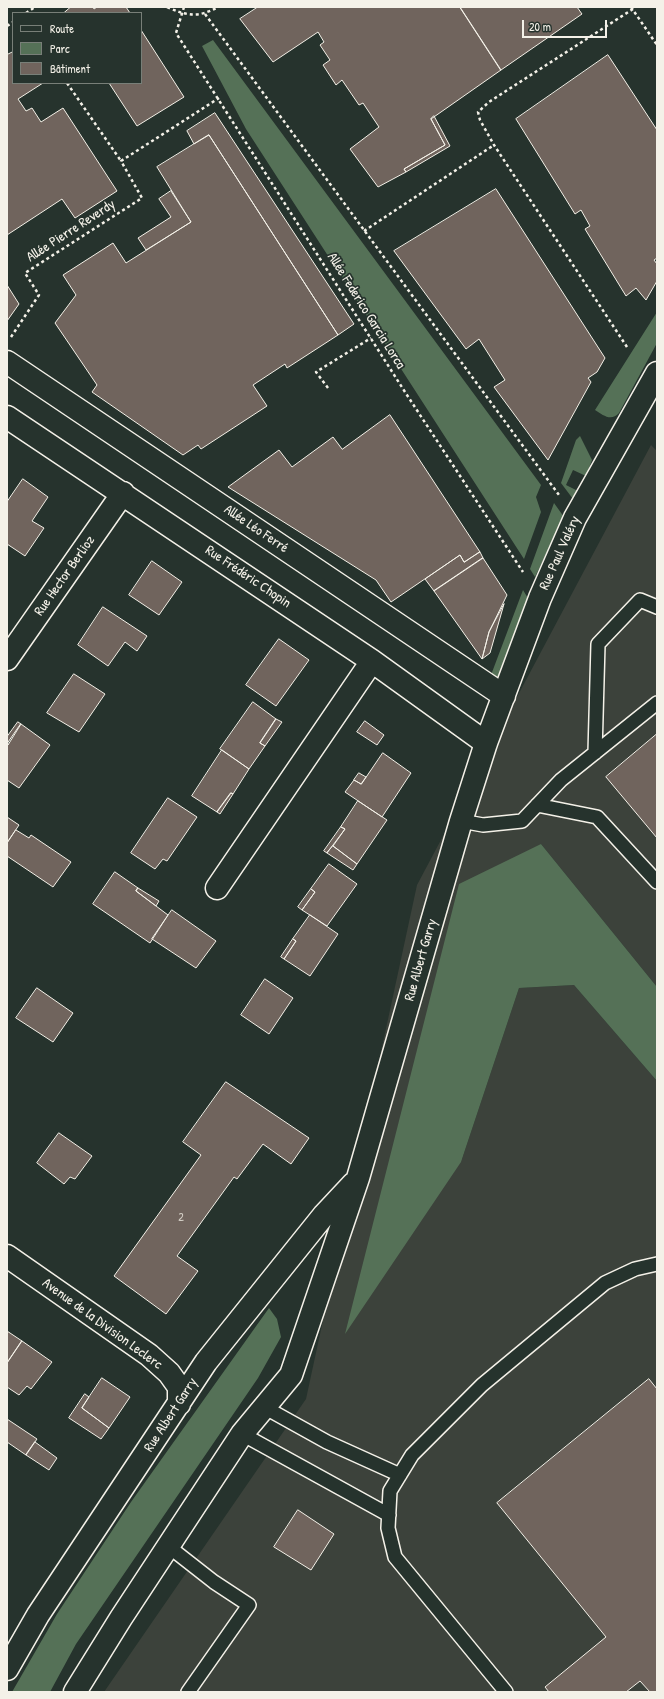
<!DOCTYPE html>
<meta charset="utf-8">
<style>
body{margin:0}
#map{position:relative;width:664px;height:1699px;overflow:hidden;background:#26332d;font-family:"Patrick Hand",sans-serif}
canvas{display:block}
.frame{position:absolute;inset:0;border:8px solid #f4f1e8;pointer-events:none}
.legend{position:absolute;left:12px;top:12px;width:130px;height:72px;box-sizing:border-box;background:#26332d;border:1px solid #787f78;margin:0;padding:5px 7px;list-style:none;font-size:12px;color:#f4f1e8}
.legend li{display:flex;align-items:center;gap:8px;height:20px}
.legend b{width:20px;border:1px solid #787f78}
.scale{position:absolute;left:522px;top:20px;width:85px;height:18px;box-sizing:border-box;border:2px solid #f4f1e8;border-top:0;padding-left:5px;font-size:12px;line-height:14px;white-space:nowrap;color:#f4f1e8;-webkit-text-stroke:3px #26332d;paint-order:stroke}
</style>
<div id="map">
<canvas width="664" height="1699"></canvas>
<div class="frame"></div>
<ul class="legend">
<li><b style="height:5px;background:#26332d"></b>Route</li>
<li><b style="height:11px;background:#557157"></b>Parc</li>
<li><b style="height:11px;background:#70645d"></b>Bâtiment</li>
</ul>
<div class="scale">20 m</div>
</div>
<script>
const ctx = document.querySelector('canvas').getContext('2d');
ctx.lineJoin = 'round';
function fill(path, color) {
  ctx.fillStyle = color;
  ctx.fill(path, 'evenodd');
}
function trace(path, color, width, dash) {
  ctx.strokeStyle = color;
  ctx.lineWidth = width;
  ctx.lineCap = dash ? 'butt' : 'round';
  ctx.setLineDash(dash || []);
  ctx.stroke(path);
}
function drawText(font, color, halo, rows, align = 'center') {
  ctx.font = font + ' "Patrick Hand",sans-serif';
  ctx.lineWidth = 3.5;
  ctx.setLineDash([]);
  ctx.textBaseline = 'middle';
  ctx.strokeStyle = halo;
  ctx.fillStyle = color;
  for (const [text, x, y, turn = 0] of rows) {
    ctx.save();
    ctx.translate(x, y);
    ctx.rotate((+turn || 0) * Math.PI / 180);
    ctx.textAlign = isNaN(turn) ? turn : align;
    if (halo) ctx.strokeText(text, 0, 0);
    ctx.fillText(text, 0, 0);
    ctx.restore();
  }
}
fill(new Path2D(`
 M651,445l6,6v536l-116,-143 -80,318 58,-174 55,-3 83,96v611h-553l202,-293 111,-514z`), '#3c423b');
fill(new Path2D(`
 M213,40l328,445 -5,12 5,15 -17,47 -278,-430 -44,-83z
 M657,312v31l-38,70c-8,9 -16,2 -24,-3z
 M580,436l12,24 -6,16 -13,-6 -7,15 12,6 -5,8 -12,-16 15,-43z
 M554,503l10,14 -29,60 -5,-8z
 M523,590l6,10 -26,74 -4,3 -8,-2z
 M541,844l116,143v94l-83,-96 -55,3 -58,174 -116,172 114,-450z
 M269,1308l8,11 4,18 -23,41 -182,266 -26,48h-38l45,-78 74,-112z`), '#557157');
const building = new Path2D(`
 M71,7h22l1,2 3,-2h29l4,6h-66z
 M258,7h202l41,63 -70,49 14,26 -41,24 2,3 -28,15 -28,-38 29,-22 -16,-24 -4,2 -17,-25 -6,5 -13,-20 7,-5 -10,-15 4,-3 -6,-10 -45,30 -33,-43z
 M460,7h117l5,7 -81,56z
 M141,30l43,67 -47,29 -28,-43h32z
 M13,52v31h30l-25,16 8,12 6,-3 9,14 22,-14 54,83 -42,27 -13,-19 -55,36v-180z
 M608,55l49,75v128l-3,2 3,4v17l-11,19 -10,-12 -10,8 -41,-67 5,-3 -9,-16 -6,4 -59,-95z
 M215,113l139,211 -16,11 -129,-200 -15,9 -7,-13z
 M434,116l16,30 -44,26 -2,-3 41,-24 -14,-26z
 M209,135l129,200 -51,33 -2,-4 -32,21 14,21 -66,43 -3,-4 -15,10 -91,-63 5,-7 -42,-62 21,-28 -13,-20 50,-32 13,20 65,-41 -34,-55z
 M496,189l109,169 -8,14 -9,6 3,4 -43,78 -54,-73 11,-7 -26,-41 -13,10 -72,-98z
 M171,191l20,31 -45,28 -8,-12 33,-21 -12,-18z
 M7,285l12,19 -12,17z
 M390,415l90,137 -16,10 -4,-7 -69,47 -15,-22 -148,-93 51,-37 13,17 41,-30 9,12z
 M23,479l25,18 -16,24 12,7 -19,28 -18,-12v-42z
 M480,552l3,6 -49,33 -9,-12 35,-24 4,7z
 M483,558l24,37 -18,37 -7,27 -48,-68z
 M152,561l30,21 -23,33 -30,-20z
 M504,604l-14,49 -8,6 7,-27z
 M103,607l44,29 -10,15 -12,-9 -17,24 -30,-21z
 M279,639l30,21 -33,46 -30,-21z
 M74,674l31,20 -26,38 -32,-19z
 M253,702l23,17 -16,24 5,3 -16,23 -29,-20z
 M276,719l6,3 -17,24 -5,-3z
 M365,721l19,14 -7,10 -20,-13z
 M18,722l3,2 -13,21 -1,-8z
 M21,724l29,21 -31,43 -12,-8v-36z
 M657,734v104l-51,-61z
 M222,750l27,19 -16,25 -2,-1 -14,19 -25,-16z
 M383,753l28,20 -29,44 -37,-25 9,-12 7,4z
 M359,773l7,4 -5,7 -7,-4z
 M231,793l2,1 -13,20 -3,-2z
 M168,798l29,19 -30,44 -4,-2 -8,10 -24,-16z
 M358,801l29,19 -30,44 -24,-18 12,-17 -4,-2z
 M7,817l12,8 -12,18z
 M341,827l4,2 -18,24 -3,-2z
 M16,830l13,8 2,-3 40,27 -18,25 -46,-31v-13z
 M333,846l24,18 -4,6 -26,-17z
 M329,864l28,20 -30,42 -25,-16 13,-18 -4,-3z
 M115,872l23,16 -2,3 32,24 -18,28 -57,-39z
 M138,888l21,13 -3,5 -20,-15z
 M311,889l4,3 -13,18 -4,-3z
 M172,910l44,31 -20,27 -44,-29z
 M310,915l28,19 -28,42 -26,-17 12,-18 -3,-2z
 M293,939l3,2 -12,18 -3,-2z
 M265,979l28,19 -24,36 -28,-19z
 M37,988l36,25 -20,29 -37,-24z
 M226,1082l83,56 -18,26 -28,-20 -26,35 -3,-2 -57,79 21,15 -32,43 -52,-38 87,-121 -18,-13z
 M59,1133l33,23 -17,23 -5,-2 -6,7 -27,-21z
 M7,1331l15,10 -15,22z
 M22,1341l30,21 -21,27 -4,-3 -8,9 -12,-8v-24z
 M102,1378l28,19 -21,31 -27,-20z
 M649,1379l8,10v303h-7l-10,-11 -14,11h-77l-4,-5 61,-50 -109,-134z
 M85,1394l4,3 -7,11 27,20 -8,11 -32,-21z
 M7,1419l30,20 -11,16 -19,-13z
 M35,1442l22,16 -8,12 -23,-15z
 M298,1510l36,24 -23,36 -37,-23z`);
fill(building, '#70645d');
trace(building, '#f4f1e8', 1);
const lane = new Path2D(`
 M595,753l3,-109 42,-44 17,7
 M537,805l60,12 60,65
 M461,821l22,4 39,-4 39,-41 96,-77
 M264,1407l63,35 73,33
 M242,1434l147,81
 M168,1546l46,36 35,23 -61,87
 M506,1692l-111,-135 -7,-29 2,-37 22,-36 70,-70 123,-102 30,-14 22,-5`);
const street = new Path2D(`
 M7,362l497,334
 M7,417l365,244 114,82
 M7,659l116,-166
 M217,888l155,-227
 M7,1256l142,99 20,18 10,14v17
 M7,1669l31,-54 168,-253 118,-147 29,-31
 M75,1692l46,-74 121,-184 49,-59 67,-197 103,-357 25,-78 54,-145 35,-80 82,-145`);
trace(lane, '#f4f1e8', 16);
trace(street, '#f4f1e8', 25);
trace(new Path2D(`
 M167,7c20,9 31,11 51,0
 M184,7l-8,26 229,359 118,180
 M631,7l26,38
 M26,13l9,-6
 M205,14l354,481
 M7,26l6,-4
 M67,83l54,78
 M364,231l130,-86
 M11,337l28,-42 -14,-22 117,-75 -21,-37 98,-63
 M627,347l-133,-202 -14,-25 -2,-8 11,-10 144,-93
 M328,388l-12,-16 55,-34`), '#f4f1e8', 2.5, [3, 3]);
trace(lane, '#26332d', 13);
trace(street, '#26332d', 22);
drawText('12px', '#d3cec5', null, [
 ["2",181,1218]
]);
drawText('14px', '#f4f1e8', '#26332d', [
 ["Allée Pierre Reverdy",71,231,-33],
 ["Allée Federico Garcia Lorca",366,311,58],
 ["Allée Léo Ferré",256,529,34],
 ["Rue Paul Valéry",560,553,-66],
 ["Rue Hector Berlioz",65,576,-55],
 ["Rue Frédéric Chopin",248,577,34],
 ["Rue Albert Garry",421,960,-74],
 ["Avenue de la Division Leclerc",102,1324,36],
 ["Rue Albert Garry",171,1415,-57]
]);
</script>
